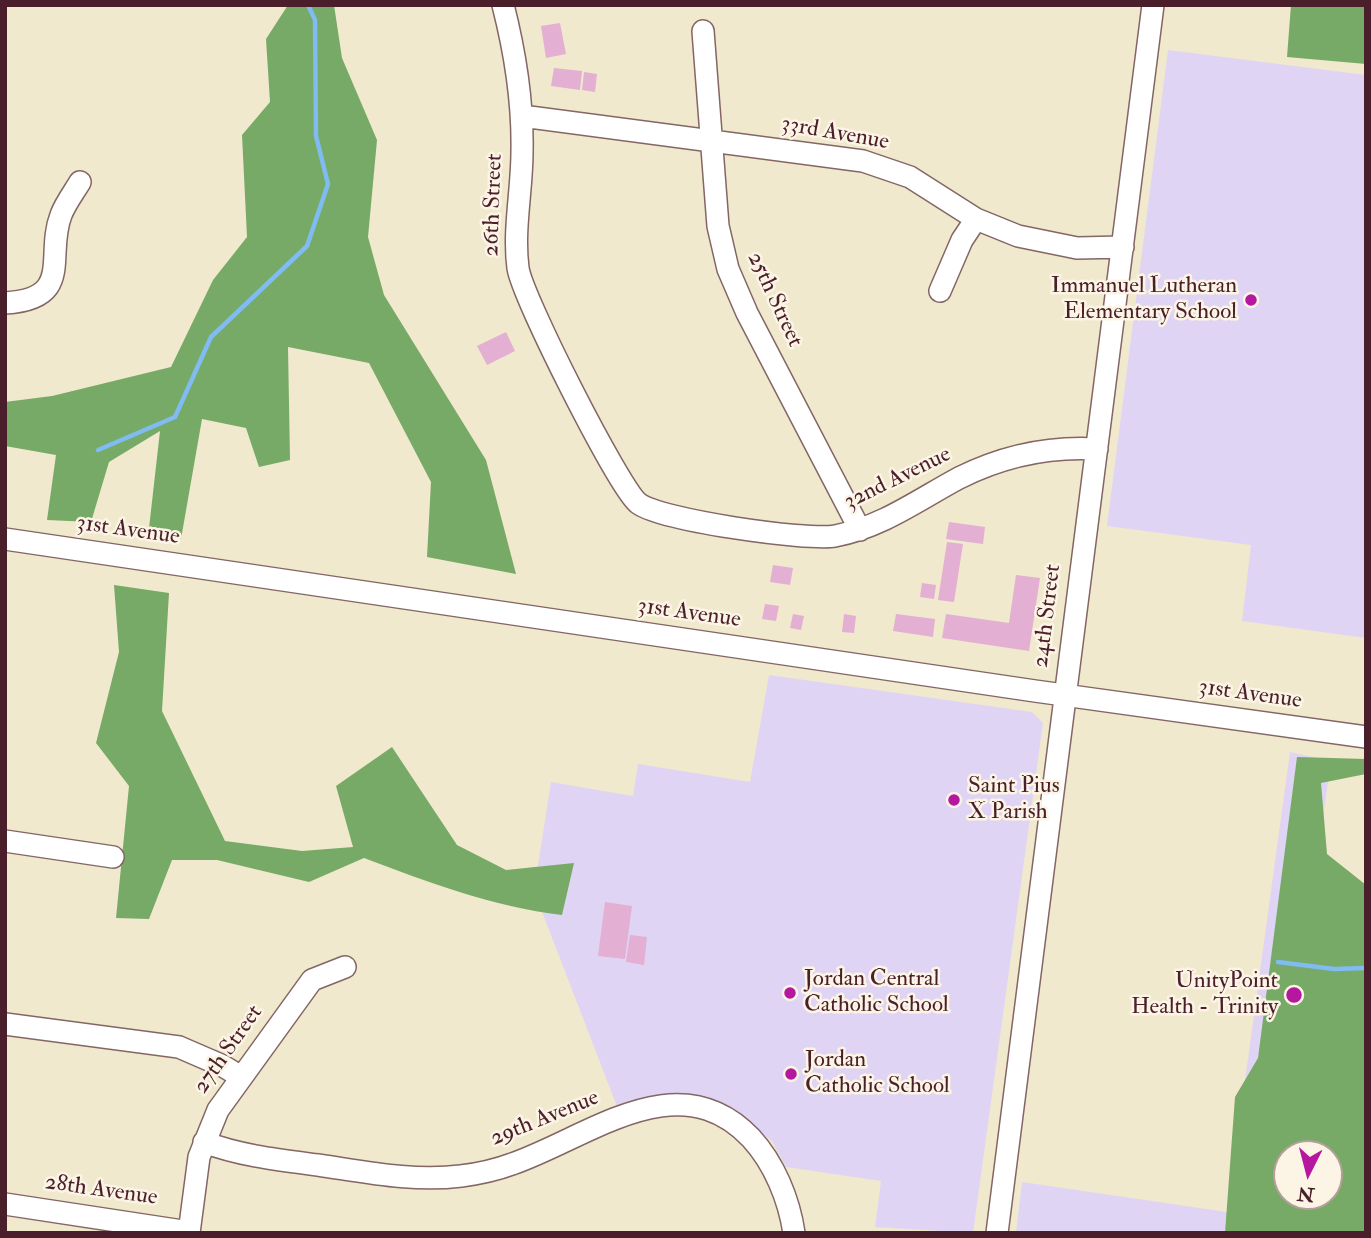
<!DOCTYPE html>
<style>
body{margin:0}
#map{position:relative;width:1371px;height:1238px;overflow:hidden;background:#f0e9ce;font-family:"IM FELL Double Pica",serif}
canvas{display:block}
.frame{position:absolute;inset:0;border:7px solid #4a1f2b;pointer-events:none}
.north{position:absolute;left:1273px;top:1140px;width:70px;height:70px;box-sizing:border-box;background:#fcf5e5;border:2px solid #b59f9b;border-radius:50%;rotate:186deg;font-size:19px;font-weight:700;line-height:28px;text-align:center;color:#4a1f2b}
.north::after{content:'';display:block;margin:auto;width:24px;height:32px;background:#b5179e;clip-path:polygon(50% 0,100% 100%,50% 72%,0 100%)}
</style>
<div id="map">
<canvas width="1371" height="1238"></canvas>
<div class="frame"></div>
<div class="north">N</div>
</div>
<script>
const ctx = document.querySelector('canvas').getContext('2d');
ctx.lineJoin = 'round';
function fill(path, color) {
  ctx.fillStyle = color;
  ctx.fill(path, 'evenodd');
}
function trace(path, color, width, dash) {
  ctx.strokeStyle = color;
  ctx.lineWidth = width;
  ctx.lineCap = dash ? 'butt' : 'round';
  ctx.setLineDash(dash || []);
  ctx.stroke(path);
}
function drawText(font, color, halo, rows, align = 'center') {
  ctx.font = font + ' "IM FELL Double Pica",serif';
  ctx.lineWidth = 5;
  ctx.setLineDash([]);
  ctx.textBaseline = 'middle';
  ctx.strokeStyle = halo;
  ctx.fillStyle = color;
  for (const [text, x, y, turn = 0] of rows) {
    ctx.save();
    ctx.translate(x, y);
    ctx.rotate((+turn || 0) * Math.PI / 180);
    ctx.textAlign = isNaN(turn) ? turn : align;
    if (halo) ctx.strokeText(text, 0, 0);
    ctx.fillText(text, 0, 0);
    ctx.restore();
  }
}
fill(new Path2D(`
 M1168,50l198,25v563l-124,-17 9,-76 -144,-19z
 M769,675l263,37 11,11 -70,510 -98,-6 6,-46 -95,-14 -14,-26 -41,-31 -113,-1 -84,-218 17,-109 82,14 5,-32 112,18z
 M1290,752l41,9 -33,229 68,243h-350l6,-51 205,30zM1287,1154h42v42h-42z`), '#e0d4f4');
fill(new Path2D(`
 M288,5h46l8,53 35,82 -9,97 16,58 102,165 30,114 -89,-17 4,-75 -62,-119 -81,-16 2,113 -31,7 -13,-39 -44,-9 -21,120 -33,-2 12,-106 -51,31 -18,60 -44,-2 9,-65 -51,-9v-44l47,-6 119,-29 42,-87 34,-43 -5,-102 28,-33 -4,-63z
 M1291,5h75v59l-79,-7z
 M114,585l55,8 -7,118 63,130 77,10 51,-4 -17,-61 56,-39 65,98 49,25 68,-7 -12,52c-69,-8 -134,-33 -198,-57l-55,24 -92,-22h-45l-23,59 -33,-1 13,-132 -33,-43 23,-91z
 M1297,757l69,2v15l-45,9 6,71 39,31v348h-141l10,-136 23,-39zM1329,1154v42h-42v-42z`), '#7a6');
trace(new Path2D(`
 M98,450l77,-33 36,-80 96,-91 21,-62 -12,-48 -1,-116 -7,-15
 M1278,962l56,7 32,-1`), '#80bbf2', 4.5);
fill(new Path2D(`
 M560,23l6,31 -20,4 -5,-32z
 M554,68l28,3 -2,19 -29,-4z
 M584,72l13,2 -2,18 -13,-2z
 M506,332l9,19 -28,14 -10,-19z
 M949,522l36,5 -2,17 -37,-5z
 M947,542l16,2 -9,58 -16,-2z
 M773,565l20,3 -3,17 -20,-3z
 M1016,575l24,3 -11,73 -87,-13 4,-24 63,9z
 M922,583l14,2 -2,14 -14,-2z
 M765,604l14,2 -3,15 -14,-2z
 M793,614l11,2 -3,14 -11,-2z
 M844,614l12,2 -2,17 -12,-1z
 M896,614l39,5 -2,18 -40,-6z
 M605,902l27,4 -7,53 -27,-3z
 M630,935l17,2 -3,28 -18,-3z`), '#e3afd2');
const minor = new Path2D(`
 M503,5c12,47 20,98 19,147 0,38 -9,78 -4,116 4,29 100,218 120,235 21,17 169,38 197,33 47,-9 83,-36 124,-58 44,-22 88,-32 138,-29
 M703,31l15,195 10,43 19,44 113,217
 M522,116l341,45 47,16 66,42 42,17 59,12 46,-1
 M940,291l22,-51 14,-21
 M5,303c70,-4 40,-47 56,-88 4,-11 13,-23 19,-33
 M5,539l1030,152 331,46
 M5,841l108,16
 M5,1024l174,23 44,19 18,11
 M204,1142c37,14 75,18 114,23 48,7 95,17 143,11 16,-2 35,-6 51,-12 76,-26 166,-103 239,-26 23,25 38,61 43,95
 M5,1204l184,28
 M189,1233l10,-76 19,-47 94,-130 33,-13
 M997,1233l156,-1228`);
trace(minor, '#846664', 24);
trace(minor, '#fff', 21);
for (const [x, y, r, color] of [
 [1251,300,7,"#b5179e"],
 [954,800,7,"#b5179e"],
 [790,993,7,"#b5179e"],
 [1294,995,9,"#b5179e"],
 [791,1074,7,"#b5179e"]
]) {
  const dot = new Path2D();
  dot.arc(x, y, r, 0, 2 * Math.PI);
  ctx.fillStyle = color;
  ctx.fill(dot);
  trace(dot, '#fcf5e5', 2.5);
}
drawText('23px', '#4a1f2b', '#fcf5e5', [
 ["33rd Avenue",835,134,10],
 ["26th Street",494,205,-88],
 ["25th Street",774,300,65],
 ["32nd Avenue",898,479,-26],
 ["31st Avenue",128,531,8],
 ["31st Avenue",689,614,8],
 ["24th Street",1048,616,-83],
 ["31st Avenue",1250,695,8],
 ["27th Street",229,1050,-55],
 ["29th Avenue",545,1119,-22],
 ["28th Avenue",101,1191,8]
]);
drawText('23px', '#4a1f2b', '#fcf5e5', [
 ["Immanuel Lutheran",1237,287,"right"],
 ["Elementary School",1237,313,"right"],
 ["Saint Pius",968,787],
 ["X Parish",968,813],
 ["Jordan Central",804,980],
 ["Catholic School",804,1006],
 ["UnityPoint",1278,982,"right"],
 ["Health - Trinity",1278,1008,"right"],
 ["Jordan",805,1061],
 ["Catholic School",805,1087]
], 'left');
</script>
